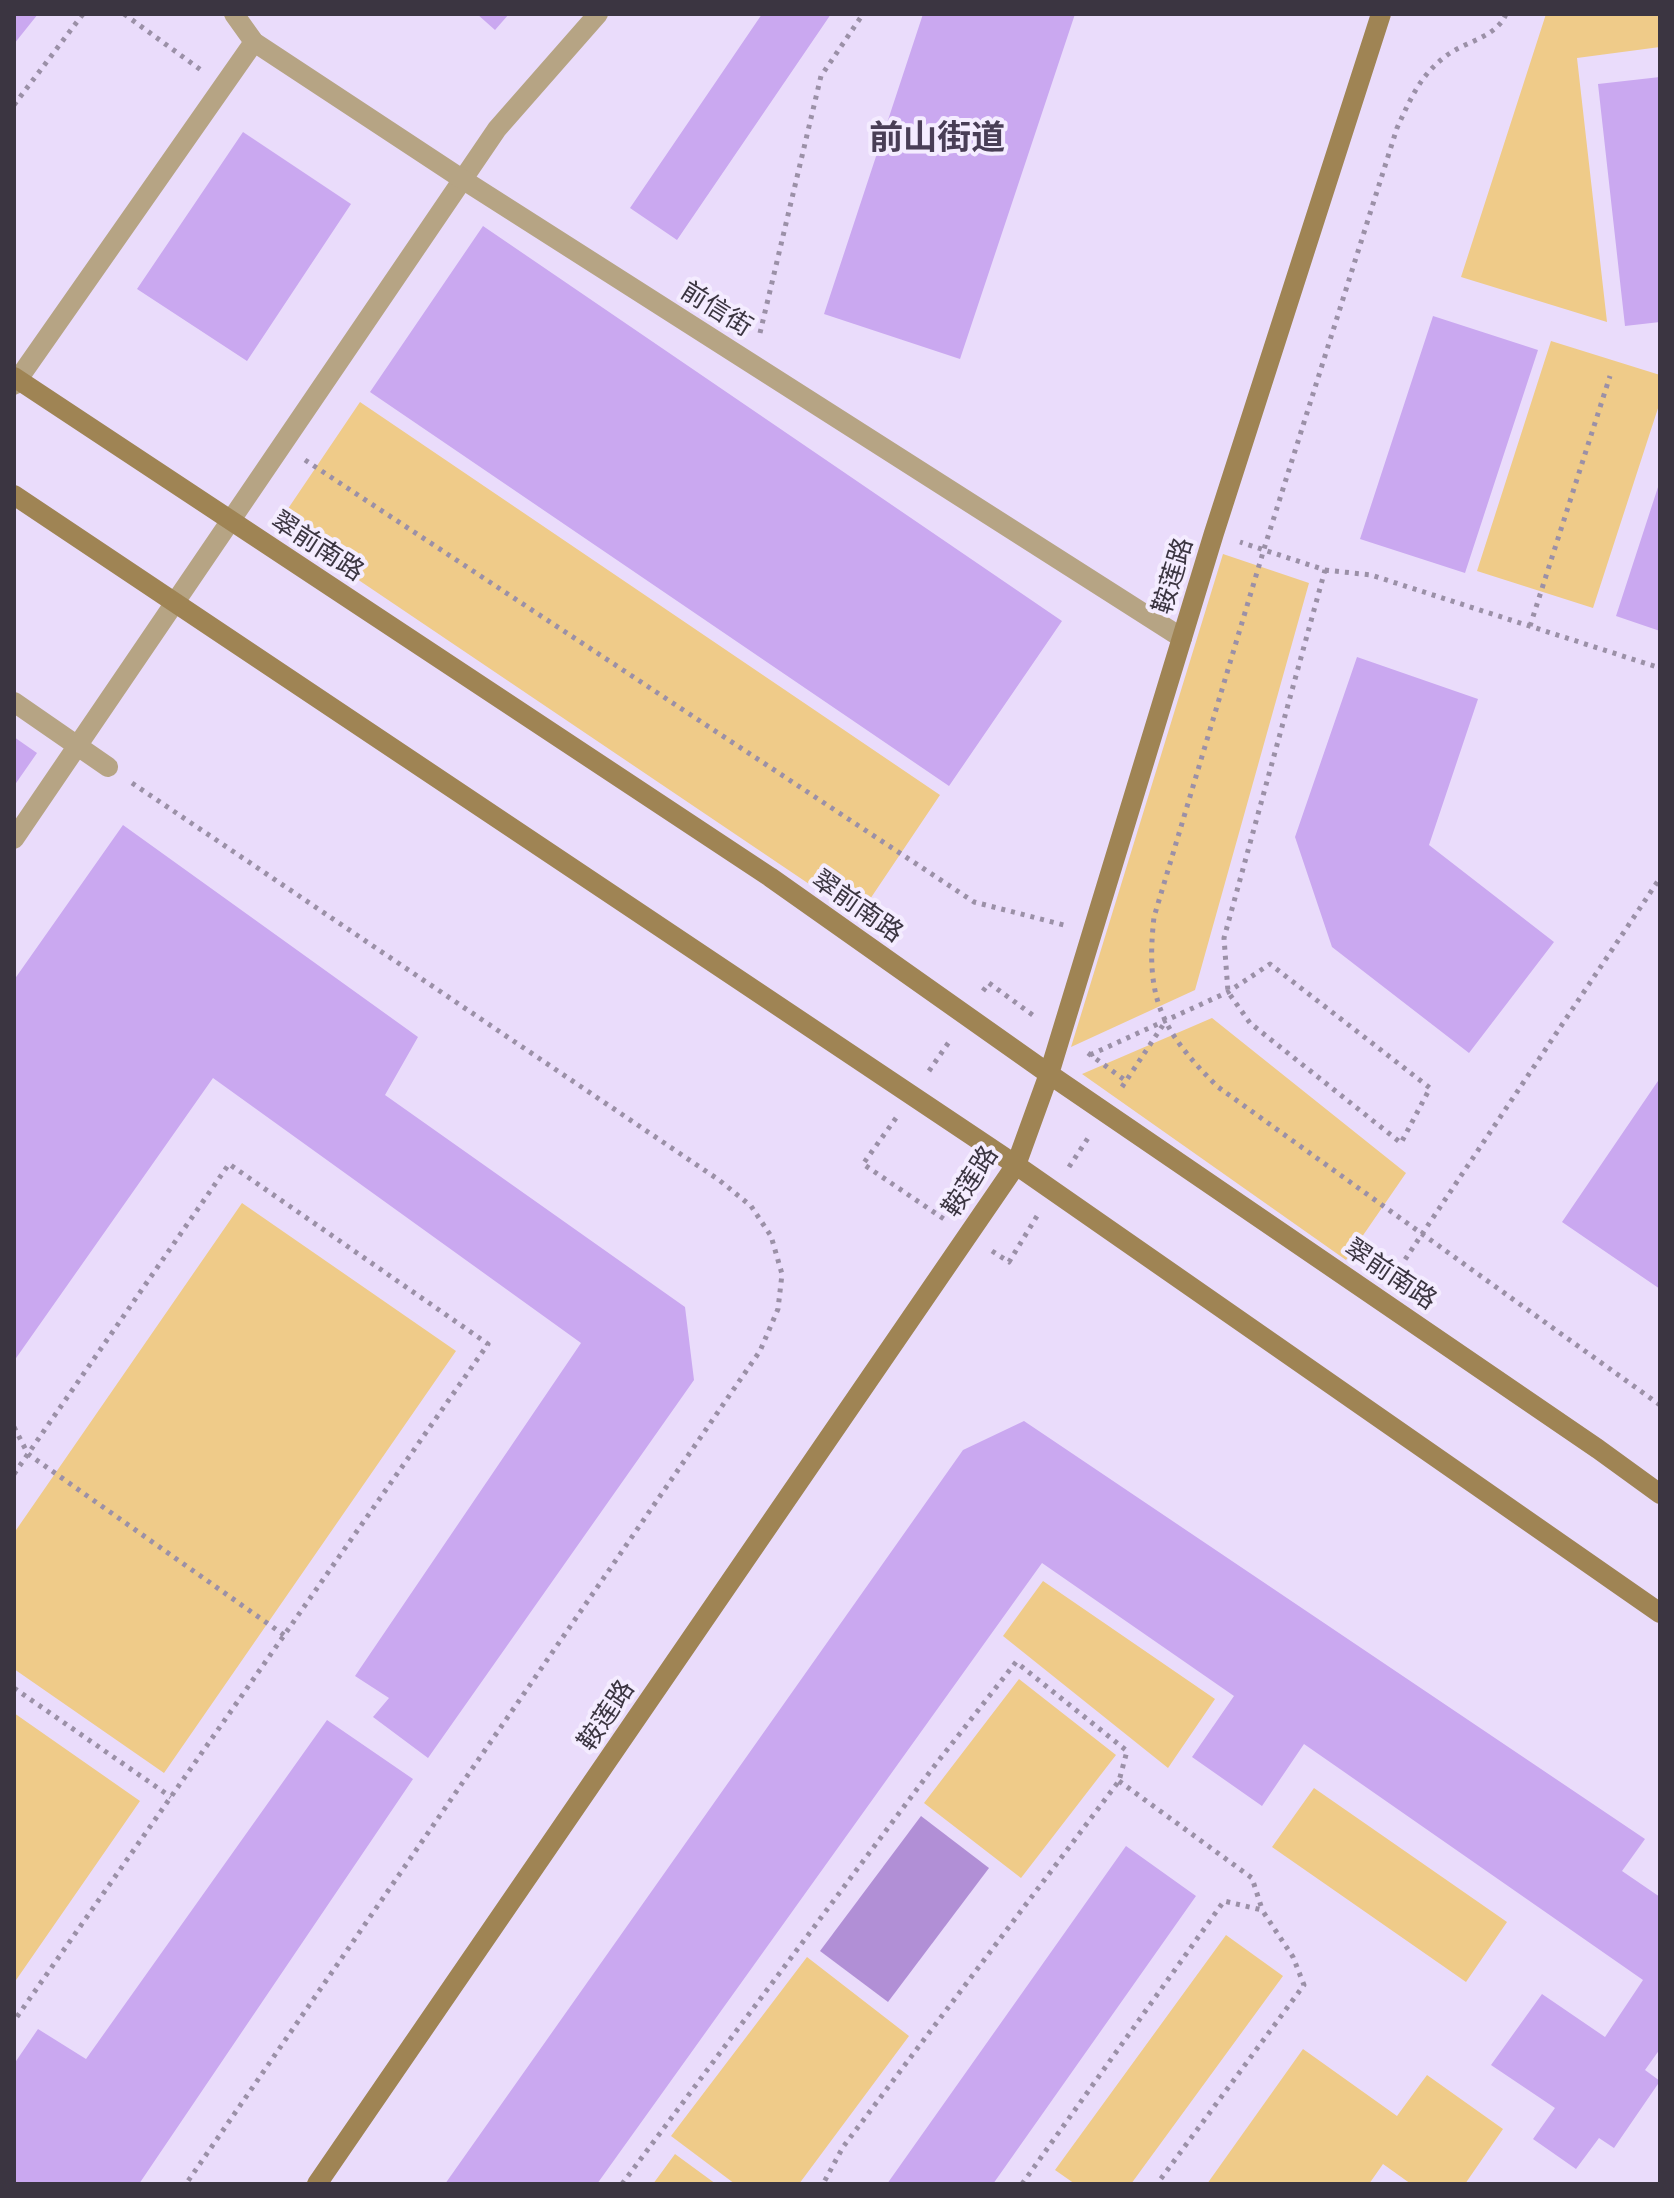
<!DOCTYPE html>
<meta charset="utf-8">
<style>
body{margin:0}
#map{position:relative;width:1674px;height:2198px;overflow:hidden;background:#eadcfb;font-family:Manrope,sans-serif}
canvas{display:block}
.frame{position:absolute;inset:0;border:16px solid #3b3541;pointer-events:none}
</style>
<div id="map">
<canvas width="1674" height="2198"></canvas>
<div class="frame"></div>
</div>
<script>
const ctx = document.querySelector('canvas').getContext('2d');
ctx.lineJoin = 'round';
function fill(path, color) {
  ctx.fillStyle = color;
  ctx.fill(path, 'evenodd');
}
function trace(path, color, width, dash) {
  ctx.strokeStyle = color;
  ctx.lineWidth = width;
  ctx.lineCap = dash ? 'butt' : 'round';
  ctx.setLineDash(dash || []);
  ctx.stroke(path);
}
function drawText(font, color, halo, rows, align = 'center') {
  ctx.font = font + ' Manrope,"Noto Sans SC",sans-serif';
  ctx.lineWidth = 8;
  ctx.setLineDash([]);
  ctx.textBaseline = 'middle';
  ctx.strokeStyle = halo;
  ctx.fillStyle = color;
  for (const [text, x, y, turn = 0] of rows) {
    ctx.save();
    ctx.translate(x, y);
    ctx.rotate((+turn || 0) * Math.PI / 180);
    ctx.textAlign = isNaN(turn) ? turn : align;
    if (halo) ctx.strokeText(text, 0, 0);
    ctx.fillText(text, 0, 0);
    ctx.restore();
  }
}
fill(new Path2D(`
 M1546,14h114v33l-83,11 30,264 -146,-45z
 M1551,341l109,34v27l-67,206 -116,-37z
 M360,402l580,393 -82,122 -581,-392z
 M1223,554l86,29 -114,407 -124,57z
 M1212,1018l194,155 -60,87 -264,-186z
 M242,1203l214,148 -292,422 -150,-104v-136z
 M1043,1581l172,118 -47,69 -165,-132z
 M1019,1679l97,76 -95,123 -97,-75z
 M14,1713l126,88 -126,182z
 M1314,1788l193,134 -41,60 -194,-135z
 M1226,1935l57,41 -152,208h-56l-20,-14z
 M807,1957l102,79 -110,148h-64l-64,-48z
 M1303,2049l94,67 30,-41 76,54 -38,55h-54l-28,-20 -14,20h-162z
 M675,2154l41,30h-63z`), '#efcb89');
fill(new Path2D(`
 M921,1816l68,52 -101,134 -68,-51z`), '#b18fd6');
fill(new Path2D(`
 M14,14h24l-24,30z
 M477,14h32l-14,16z
 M762,14h69l-154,226 -47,-32z
 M923,14h152l-115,345 -136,-45z
 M1660,77v245l-35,4 -27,-242z
 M243,132l108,72 -104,157 -110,-72z
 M483,226l579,395 -113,165 -579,-394z
 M1433,316l105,34 -73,223 -105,-34z
 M1659,484h1v147l-44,-15z
 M1357,657l121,42 -49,146 125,97 -85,111 -137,-106 -37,-110z
 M14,737l23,16 -23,33z
 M123,825l295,212 -33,58 300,212 9,73 -266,378 -55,-41 16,-19 -34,-22 226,-333 -368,-265 -199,283v-381z
 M1660,1078v211l-98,-67z
 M1024,1421l621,418 -23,32 38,26v152l-15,21 15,11 -46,67 -15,-10 -23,31 -43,-30 22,-31 -64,-43 51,-71 63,43 38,-57 -339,-236 -42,62 -70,-49 42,-61 -192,-133 -445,621h-152l518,-734z
 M327,1720l86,59 -274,405h-125v-120l24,-35 48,30z
 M1126,1846l70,50 -203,288h-106z`), '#caa8f0');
trace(new Path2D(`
 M124,14l77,56
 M1506,14c-10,24 -41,27 -60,42 -26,19 -36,44 -49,72l-133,421 -110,368c-9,81 7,114 64,170l442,318
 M14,105l69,-91
 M760,333l61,-257 42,-62
 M305,460l669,442 90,23
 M1325,570l46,5 289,93
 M1530,626l80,-250
 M132,783l587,397 32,26 20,30 11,38 -4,35 -18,42 -574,833
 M983,991l6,-8 45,33
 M1088,1053l38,28
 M1090,1055l138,-63 42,-28 160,124 -29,55 -151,-120 -22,-31 -4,-54 101,-368 -85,-28
 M929,1071l22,-32
 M1122,1087l43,-65
 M896,1118l-33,46 81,55
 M1069,1167l21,-32
 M992,1251l17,11 28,-46
 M1394,1276l266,-398
 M14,1427l14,27 256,181
 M14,1474l215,-310 259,180 -474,677
 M14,1688l157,109
 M1119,1781l133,97 10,31
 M622,2184l310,-415 84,-107 111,89 -8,30 -276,366 -20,37
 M1022,2184l202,-283 38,9 31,47 11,28 -147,199`), '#9b90a7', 5, [4, 6]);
trace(new Path2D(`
 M14,385l240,-343
 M14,702l94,65
 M14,839l483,-710 101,-115`), '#b6a484', 20);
trace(new Path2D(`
 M234,14l20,28 208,137 720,459`), '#b6a484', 20);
trace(new Path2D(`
 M14,377l756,500 279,197 549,375 62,45
 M14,495l1002,670 644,448
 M317,2184l699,-1019 33,-91 165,-541 167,-519`), '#9f8454', 20);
drawText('26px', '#3b3541', '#f4ecff', [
 ["前信街",716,310,32],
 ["翠前南路",317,547,33],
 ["鞍莲路",1174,576,-73],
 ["翠前南路",857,907,35],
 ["鞍莲路",971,1182,-57],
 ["翠前南路",1390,1275,34],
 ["鞍莲路",607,1716,-56]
]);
drawText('bold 34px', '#493e56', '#f4ecff', [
 ["前山街道",937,139]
]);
</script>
